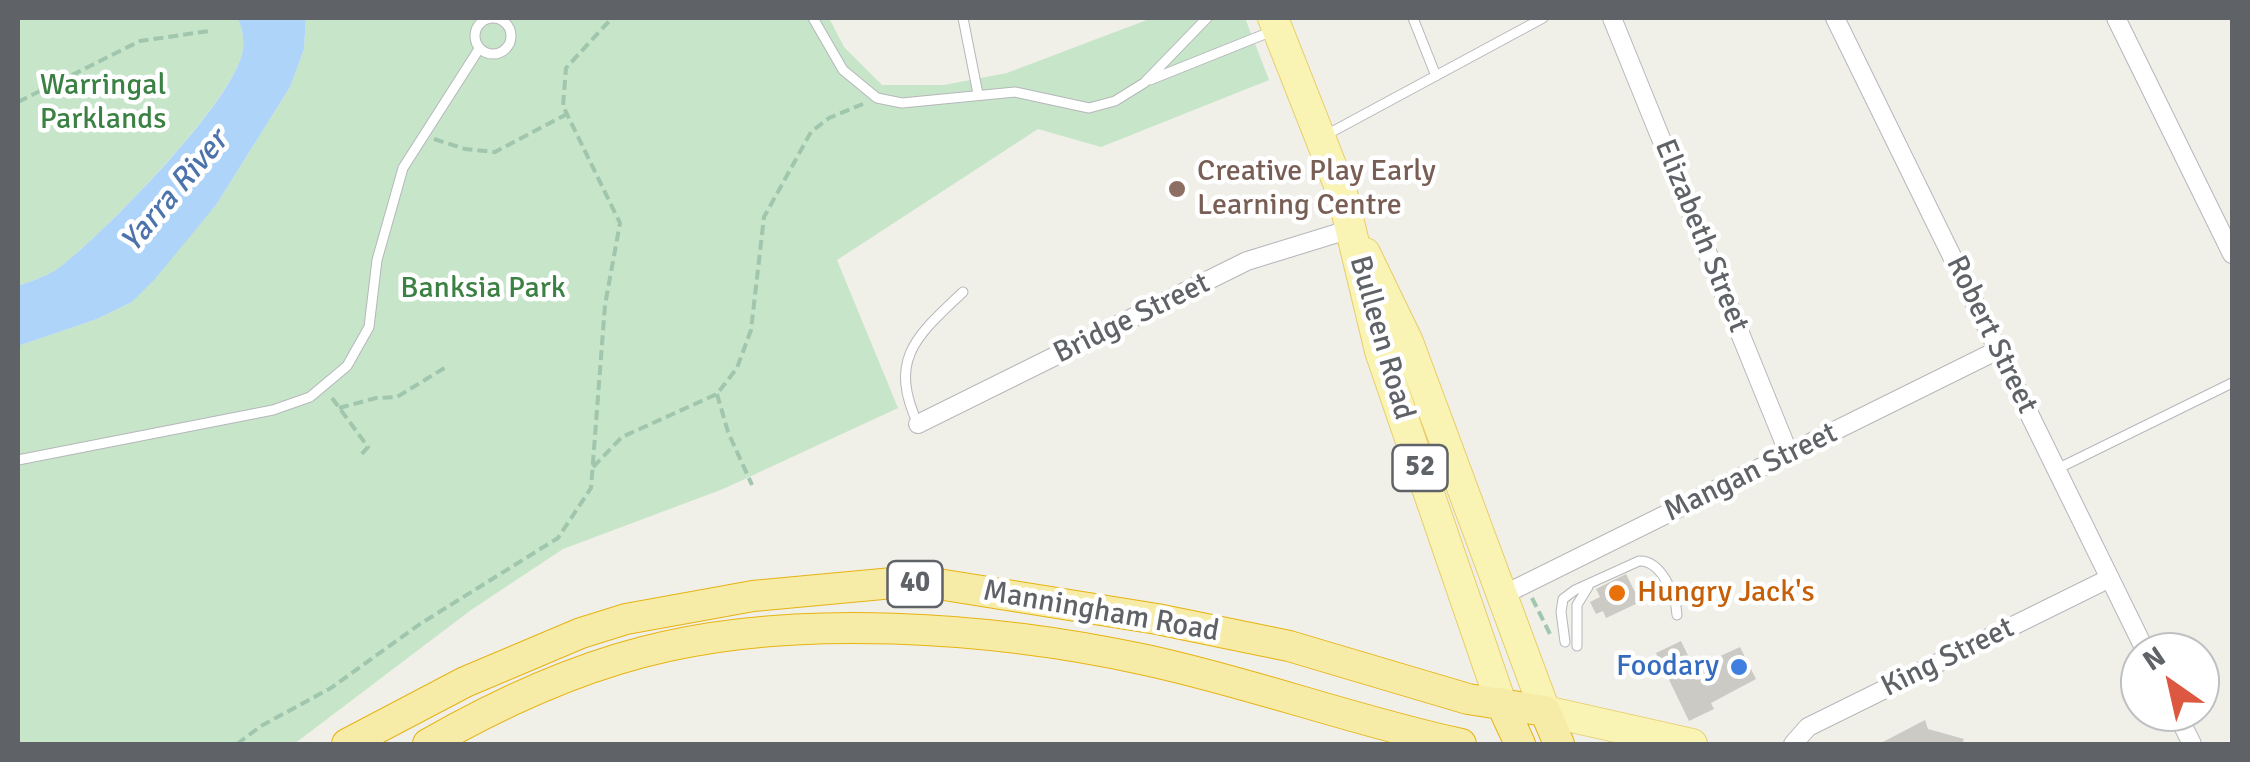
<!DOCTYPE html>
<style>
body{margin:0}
#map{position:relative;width:2250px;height:762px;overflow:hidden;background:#f0efe8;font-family:Signika,sans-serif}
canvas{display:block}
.frame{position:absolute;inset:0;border:20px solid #5f6267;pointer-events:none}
.north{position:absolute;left:2120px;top:632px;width:100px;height:100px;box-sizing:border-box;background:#fff;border:2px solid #bfc0c2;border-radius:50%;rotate:326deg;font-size:28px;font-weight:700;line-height:40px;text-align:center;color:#5f6267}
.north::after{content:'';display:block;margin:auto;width:35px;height:45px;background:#dd5841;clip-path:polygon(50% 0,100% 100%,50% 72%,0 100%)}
</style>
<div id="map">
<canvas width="2250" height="762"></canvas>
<div class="frame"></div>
<div class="north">N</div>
</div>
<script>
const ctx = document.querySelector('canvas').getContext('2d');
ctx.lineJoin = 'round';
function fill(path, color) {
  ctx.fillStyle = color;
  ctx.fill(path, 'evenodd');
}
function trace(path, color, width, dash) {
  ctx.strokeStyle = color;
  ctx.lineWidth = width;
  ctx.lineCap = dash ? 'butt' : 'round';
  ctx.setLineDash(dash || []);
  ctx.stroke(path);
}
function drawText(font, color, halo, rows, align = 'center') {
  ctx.font = font + ' Signika,sans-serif';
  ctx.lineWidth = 9;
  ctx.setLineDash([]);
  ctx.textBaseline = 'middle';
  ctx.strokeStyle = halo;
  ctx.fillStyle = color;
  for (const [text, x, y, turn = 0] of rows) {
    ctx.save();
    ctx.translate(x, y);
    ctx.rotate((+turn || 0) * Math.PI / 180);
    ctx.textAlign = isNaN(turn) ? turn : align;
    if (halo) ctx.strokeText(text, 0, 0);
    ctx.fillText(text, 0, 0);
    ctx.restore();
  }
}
fill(new Path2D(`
 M18,18h219c5,8 7,20 6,30 -4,48 -141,187 -183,219 -12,9 -29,14 -42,19z
 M306,18h523l15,29 38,38h62l63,-12 145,-55h93l24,62 -168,67 -63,-18 -201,131 61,148 -175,81 -160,60 -92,61 -177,134h-276v-398l79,-27 35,-17 84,-97 74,-118 14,-38z`), '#c7e5c9');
fill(new Path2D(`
 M237,18h69l-2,31 -14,38 -74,118 -62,75 -22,22 -35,17 -79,27v-60c13,-5 30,-10 42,-19 42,-32 179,-170 183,-219 1,-10 -1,-22 -6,-30z`), '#afd4f9');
fill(new Path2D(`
 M1626,574l14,28 -34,16 -3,-7 -7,3 -6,-12 10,-5 -4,-8z
 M1681,641l13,27 46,-21 16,32 -45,24 3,6 -25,12 -33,-68z
 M1925,720l3,9 36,10 -2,5h-83z`), '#cccac4');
const service = new Path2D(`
 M475 36a18 18 0 1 1 36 0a18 18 0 1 1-36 0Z
 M813,18l30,52 34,28 25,5 113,-11 74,16 26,-7 29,-18 63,-65
 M963,18l15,76
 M1413,18l23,58
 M1150,80l120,-48
 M1326,135l217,-117
 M918,424c-31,-66 0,-89 45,-132
 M18,460l255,-50 37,-13 37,-31 22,-39 8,-67 26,-92 76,-119
 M2057,469l175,-86
 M1565,642l-4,-30 2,-13 12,-9 64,-29c22,-1 37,34 38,54
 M1577,646v-41l11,-18`);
const minor = new Path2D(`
 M1612,18l177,436
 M1835,18l311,634
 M2116,18l116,236
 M918,424l329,-163 104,-32
 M1503,595l495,-245
 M2176,712l16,32
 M1793,744l15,-17 302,-149`);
const primary = new Path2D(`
 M1273,18l69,175 38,158 121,352
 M1365,253l43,89 137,369 147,33`);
const trunk = new Path2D(`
 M1501,703l19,41
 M347,744l118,-62 116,-49 45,-14 127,-23 140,-13 45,1 219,35 132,27 179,53 77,12 14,33
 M428,744c68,-39 138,-72 215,-92 151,-40 351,-25 503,8 106,23 209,61 315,84`);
trace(service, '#b5b7bb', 11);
trace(minor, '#b5b7bb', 20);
trace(primary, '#e8cd6a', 32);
trace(trunk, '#e6b312', 32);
trace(new Path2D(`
 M18,102l122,-61 69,-10
 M434,139l31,10 30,3 72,-38
 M717,394l11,38 24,53
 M332,398l36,49 -9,10
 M339,408l37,-10 21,-1 49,-30
 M593,467l29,-30 95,-43 20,-26 14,-38 13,-113 47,-85 18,-14 34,-14
 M1532,598l18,36
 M237,744l24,-18 70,-38 89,-64 138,-86 33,-50 14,-183 15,-82 -57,-117 3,-38 46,-50`), '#a0c6ae', 4, [10, 5]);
trace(service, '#fff', 9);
trace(minor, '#fff', 18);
trace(primary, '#f9f3b4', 30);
trace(trunk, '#f7eca7', 30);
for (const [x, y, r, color] of [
 [1177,189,10,"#8d6e63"],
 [1617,593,10,"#e8710a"],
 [1739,667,10,"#3f7fe0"]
]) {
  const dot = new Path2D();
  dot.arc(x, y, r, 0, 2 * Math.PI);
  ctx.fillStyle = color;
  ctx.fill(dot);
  trace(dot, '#fff', 4);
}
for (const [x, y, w] of [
 [1420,468,55],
 [915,584,55]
]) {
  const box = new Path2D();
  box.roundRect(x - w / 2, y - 23, w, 46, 8);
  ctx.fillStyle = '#fff';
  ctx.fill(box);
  trace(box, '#5f6267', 2.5);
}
drawText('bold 28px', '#5f6267', null, [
 ["52",1420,468],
 ["40",915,584]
]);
drawText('30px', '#3c8144', '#fff', [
 ["Warringal",103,86],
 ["Parklands",103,120],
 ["Banksia Park",483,289]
]);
drawText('30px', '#785e54', '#fff', [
 ["Creative Play Early",1197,172],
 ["Learning Centre",1197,206]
], 'left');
drawText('30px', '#5f6267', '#fff', [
 ["Elizabeth Street",1701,236,68],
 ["Bridge Street",1132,319,-26],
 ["Robert Street",1991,335,64],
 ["Bulleen Road",1381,338,74],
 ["Mangan Street",1751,473,-26],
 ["Manningham Road",1101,612,10],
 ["King Street",1948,658,-26]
]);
drawText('30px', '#c56008', '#fff', [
 ["Hungry Jack's",1637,593]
], 'left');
drawText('30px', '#366cbe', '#fff', [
 ["Foodary",1719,667]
], 'right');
drawText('italic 32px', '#4c73ab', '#fff', [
 ["Yarra River",175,192,-50]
]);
</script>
